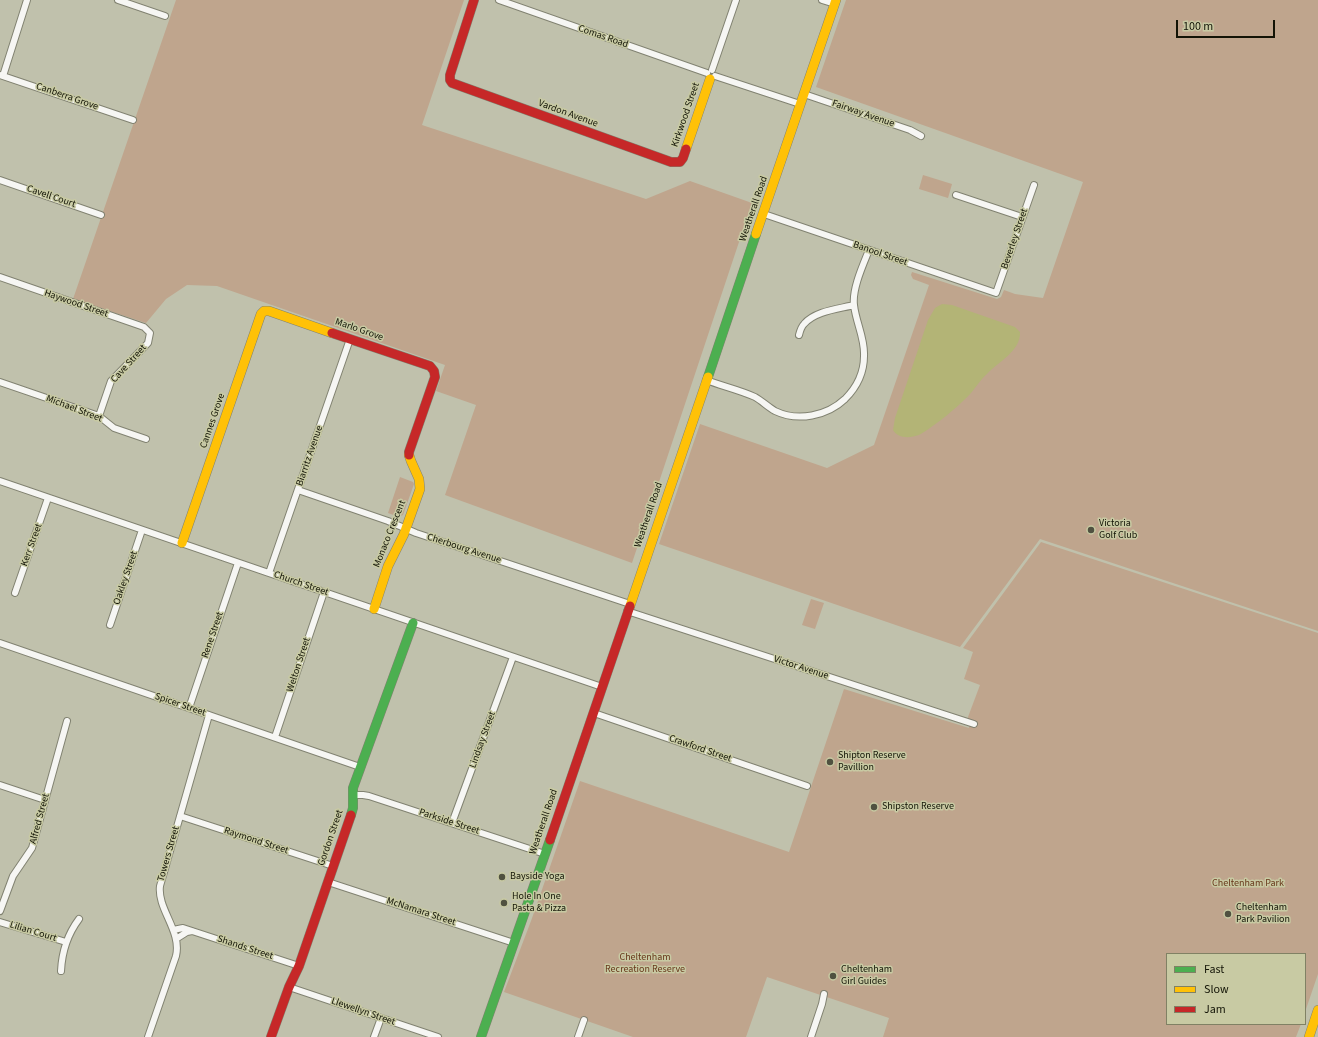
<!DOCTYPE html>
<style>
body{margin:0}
#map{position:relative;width:1318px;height:1037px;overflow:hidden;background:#c0c1ac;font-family:"Source Sans 3",sans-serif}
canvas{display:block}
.legend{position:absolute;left:1166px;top:953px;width:140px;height:72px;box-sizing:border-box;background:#c8caa3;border:1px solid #808164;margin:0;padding:5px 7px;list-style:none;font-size:12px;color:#131406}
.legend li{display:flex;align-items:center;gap:8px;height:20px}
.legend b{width:20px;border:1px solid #808164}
.scale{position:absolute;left:1176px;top:20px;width:99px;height:18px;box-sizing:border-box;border:2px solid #131406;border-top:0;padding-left:5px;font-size:12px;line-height:14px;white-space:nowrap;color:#131406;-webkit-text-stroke:3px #c8caa3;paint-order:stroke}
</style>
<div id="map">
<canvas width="1318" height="1037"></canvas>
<ul class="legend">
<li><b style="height:5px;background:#4caf50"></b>Fast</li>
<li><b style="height:5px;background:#ffc107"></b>Slow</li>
<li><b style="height:5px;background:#c62828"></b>Jam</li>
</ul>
<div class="scale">100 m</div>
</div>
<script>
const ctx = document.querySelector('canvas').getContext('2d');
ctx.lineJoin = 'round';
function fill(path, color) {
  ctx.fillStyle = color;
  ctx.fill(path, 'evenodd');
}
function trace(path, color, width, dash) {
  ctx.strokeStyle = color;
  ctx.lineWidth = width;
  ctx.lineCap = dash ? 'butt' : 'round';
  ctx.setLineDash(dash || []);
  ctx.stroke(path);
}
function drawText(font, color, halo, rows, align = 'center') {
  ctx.font = font + ' "Source Sans 3",sans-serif';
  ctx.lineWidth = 3;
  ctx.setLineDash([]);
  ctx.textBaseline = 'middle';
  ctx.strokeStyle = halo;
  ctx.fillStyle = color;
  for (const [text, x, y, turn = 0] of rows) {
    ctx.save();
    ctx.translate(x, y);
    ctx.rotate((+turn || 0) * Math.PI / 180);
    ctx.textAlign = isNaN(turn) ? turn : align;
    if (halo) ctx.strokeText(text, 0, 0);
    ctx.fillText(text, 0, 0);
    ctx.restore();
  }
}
fill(new Path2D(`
 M176,0h288l-42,125 224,74 44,-18 62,22 -120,360 -187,-68 31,-90 -40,-14 9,-26 -228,-79 -30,-1 -21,14 -20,24 -73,-24z
 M846,0h472v631l-278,-92 -80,108 -301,-103 41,-120 127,44 47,-23 55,-160 -16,-6 -2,-4 1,-3 85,27 4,-2 3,-7 11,4 28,4 40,-116 -267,-95z
 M923,175l29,9 -4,14 -29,-9z
 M400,477l13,5 1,2 -11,31 -4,2 -11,-4z
 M1041,542l277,91v341l-13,38v-58h-138v70h134l-5,13h-413l6,-19 -122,-41 -21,60h-113l-129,-45 27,-71 49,-140 209,71 55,-163 125,39 -1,-11 12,-32 -16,-6 9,-27 -10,-4z
 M811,599l13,4 -9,26 -13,-4z`), '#bfa58d');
fill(new Path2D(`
 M942,304l10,1 63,22 5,5c1,19 -22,30 -33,42 -6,5 -11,13 -16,19 -13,14 -36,33 -52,42 -9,3 -21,4 -26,-5l2,-12 33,-98 7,-12z`), '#b3b476');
const street = new Path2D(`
 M118,0l47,16
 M499,0l208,73
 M822,0l13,4
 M712,70l24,-70
 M0,75l133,45
 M3,76l24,-76
 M715,76l85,28
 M804,94l106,36 11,6
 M0,180l101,35
 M956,195l66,22
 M764,214l232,79 38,-108
 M0,277l144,50 6,6 -2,10 -37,38 -12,35
 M799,335c1,-4 2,-8 5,-11 11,-13 34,-15 50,-19
 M706,380c16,6 34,10 49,17 7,4 13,10 20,14 23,11 52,5 70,-12 12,-12 19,-27 19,-43 1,-18 -8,-33 -10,-51 -2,-16 9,-40 15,-55
 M0,382l99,34 15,12 32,11
 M0,481l602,206
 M298,490l90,31 28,12 214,71
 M269,573l81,-234
 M15,593l33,-95
 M627,611l347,113
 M110,625l32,-95
 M0,643l360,124
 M189,708l49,-145
 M594,713l213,73
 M275,737l49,-145
 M0,785l45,15
 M352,795h11l6,1 176,58
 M180,816l153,50
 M452,823l61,-166
 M328,882l186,61
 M0,911l13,-35 19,-28 35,-127
 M0,922l66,20
 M173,930l10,-2 116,38
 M176,939l11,-7 5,-1
 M61,971c1,-20 6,-36 18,-52
 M289,987l149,50
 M148,1037l28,-81c6,-25 -19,-47 -16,-70l49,-171
 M374,1037l7,-19
 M578,1037l6,-17
 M811,1037l11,-33 2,-10`);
const fast = new Path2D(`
 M708,377l48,-143
 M351,815l2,-7v-20l60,-165
 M481,1037l69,-197`);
const slow = new Path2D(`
 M686,149l24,-70
 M756,234l80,-234
 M182,543l79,-229 3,-3h5l63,22
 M630,606l78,-229
 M374,609l14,-43 16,-32 16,-45 -1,-10 -8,-18 -2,-6
 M1309,1037l9,-27`);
const jam = new Path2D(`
 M474,0l-24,75v5l2,3 219,79h9l3,-4 3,-9
 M332,333l98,33 4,5 1,6 -26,75v3
 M550,840l80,-234
 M271,1037l18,-50 10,-21 52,-151`);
trace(street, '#818271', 8);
trace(fast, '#818271', 10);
trace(slow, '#818271', 10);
trace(jam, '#818271', 10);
trace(street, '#f6f6f3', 6);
trace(fast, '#4caf50', 9);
trace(slow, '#ffc107', 9);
trace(jam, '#c62828', 9);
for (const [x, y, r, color] of [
 [1091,530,4,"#505140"],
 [830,762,4,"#505140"],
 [874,807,4,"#505140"],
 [502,877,4,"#505140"],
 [504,903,4,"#505140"],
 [1228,914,4,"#505140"],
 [833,976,4,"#505140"]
]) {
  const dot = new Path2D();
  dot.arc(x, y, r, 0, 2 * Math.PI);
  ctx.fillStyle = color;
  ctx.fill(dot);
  trace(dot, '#c8caa3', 1.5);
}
drawText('10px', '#131406', '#c8caa3', [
 ["Comas Road",603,37,19],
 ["Canberra Grove",67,97,19],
 ["Vardon Avenue",568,114,20],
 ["Fairway Avenue",863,114,19],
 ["Kirkwood Street",686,115,-71],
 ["Cavell Court",51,197,19],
 ["Weatherall Road",754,209,-71],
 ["Beverley Street",1015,239,-71],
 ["Banool Street",880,254,19],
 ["Haywood Street",76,304,19],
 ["Marlo Grove",359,330,19],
 ["Cave Street",129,364,-48],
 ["Michael Street",74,409,21],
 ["Cannes Grove",213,421,-71],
 ["Biarritz Avenue",310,456,-71],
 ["Weatherall Road",649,515,-71],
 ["Monaco Crescent",390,534,-68],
 ["Kerr Street",32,545,-70],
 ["Cherbourg Avenue",464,549,18],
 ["Oakley Street",126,578,-71],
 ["Church Street",301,584,19],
 ["Rene Street",213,635,-71],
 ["Welton Street",299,665,-72],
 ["Victor Avenue",801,668,18],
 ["Spicer Street",180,705,19],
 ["Lindsay Street",483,740,-70],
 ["Crawford Street",700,749,19],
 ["Alfred Street",40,819,-75],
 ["Parkside Street",449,822,18],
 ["Weatherall Road",544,822,-71],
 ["Gordon Street",331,838,-71],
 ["Raymond Street",256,841,18],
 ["Towers Street",169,854,-74],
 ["McNamara Street",421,912,18],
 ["Lilian Court",33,932,17],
 ["Shands Street",245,948,18],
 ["Llewellyn Street",363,1012,19]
]);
drawText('10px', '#131406', '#c8caa3', [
 ["Victoria",1099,524],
 ["Golf Club",1099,536],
 ["Shipton Reserve",838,756],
 ["Pavillion",838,768],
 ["Shipston Reserve",882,807],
 ["Bayside Yoga",510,877],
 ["Hole In One",512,897],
 ["Pasta & Pizza",512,909],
 ["Cheltenham",1236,908],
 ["Park Pavilion",1236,920],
 ["Cheltenham",841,970],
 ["Girl Guides",841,982]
], 'left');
drawText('10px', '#67371a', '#c8caa3', [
 ["Cheltenham Park",1248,884],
 ["Cheltenham",645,958],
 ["Recreation Reserve",645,970]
]);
</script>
